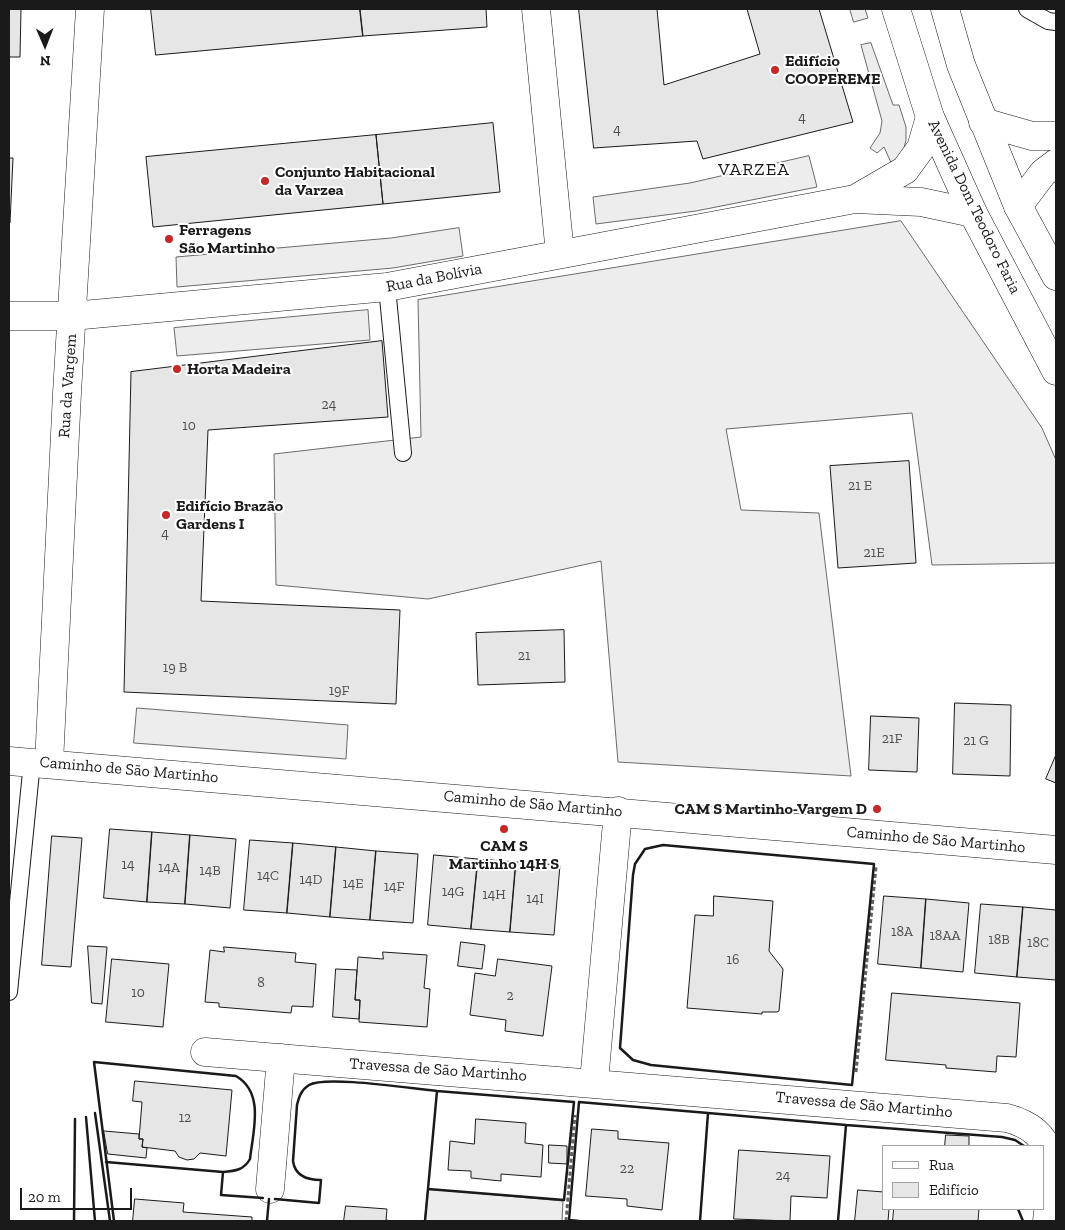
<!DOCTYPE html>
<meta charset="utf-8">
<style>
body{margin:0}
#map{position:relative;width:1065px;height:1230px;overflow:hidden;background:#fff;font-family:"Zilla Slab",serif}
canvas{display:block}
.frame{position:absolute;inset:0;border:10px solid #1a1a1a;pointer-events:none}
.legend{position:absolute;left:882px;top:1145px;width:162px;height:65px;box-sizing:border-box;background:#fff;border:1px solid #a3a3a3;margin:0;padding:6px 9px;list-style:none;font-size:15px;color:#1a1a1a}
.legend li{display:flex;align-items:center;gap:10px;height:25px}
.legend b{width:25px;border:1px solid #a3a3a3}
.north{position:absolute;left:20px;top:20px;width:50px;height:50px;-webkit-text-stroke:4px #fff;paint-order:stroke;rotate:179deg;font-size:14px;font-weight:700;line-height:20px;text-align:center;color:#1a1a1a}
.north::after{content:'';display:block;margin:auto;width:18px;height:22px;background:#1a1a1a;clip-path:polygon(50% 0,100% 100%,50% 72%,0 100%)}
.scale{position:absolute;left:20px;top:1188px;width:112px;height:22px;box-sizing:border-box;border:2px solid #1a1a1a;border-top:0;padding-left:6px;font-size:15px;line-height:18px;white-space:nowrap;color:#1a1a1a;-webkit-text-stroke:4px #fff;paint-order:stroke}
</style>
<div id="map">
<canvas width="1065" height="1230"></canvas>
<div class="frame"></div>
<ul class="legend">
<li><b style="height:6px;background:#fff"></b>Rua</li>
<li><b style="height:14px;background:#e6e6e6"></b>Edifício</li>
</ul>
<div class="north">N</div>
<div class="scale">20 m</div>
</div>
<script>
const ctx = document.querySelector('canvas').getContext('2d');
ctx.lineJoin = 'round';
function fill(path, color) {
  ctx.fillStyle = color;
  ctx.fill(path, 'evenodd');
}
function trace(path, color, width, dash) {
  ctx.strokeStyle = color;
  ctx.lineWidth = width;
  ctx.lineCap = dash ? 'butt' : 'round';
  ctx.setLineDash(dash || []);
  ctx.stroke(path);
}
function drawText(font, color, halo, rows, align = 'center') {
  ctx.font = font + ' "Zilla Slab",serif';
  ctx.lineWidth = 4;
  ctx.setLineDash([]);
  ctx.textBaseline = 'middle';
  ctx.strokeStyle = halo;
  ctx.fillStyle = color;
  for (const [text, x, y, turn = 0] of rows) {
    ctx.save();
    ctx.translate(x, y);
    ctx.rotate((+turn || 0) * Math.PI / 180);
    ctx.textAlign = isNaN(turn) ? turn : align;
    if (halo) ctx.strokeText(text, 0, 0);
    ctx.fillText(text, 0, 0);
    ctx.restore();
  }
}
const built = new Path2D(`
 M850,9h15l3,9 -14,4z
 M871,43l22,62h6l7,22v13l-3,12 -10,15 -9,-20 -7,6 -7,-5 10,-15 2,-12 -21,-76z
 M809,156l8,31 -121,24 -100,13 -3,-27 97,-14z
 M901,221l141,207 14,32v103l-124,2 -20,-152 -186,16 15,81 78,3 32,263 -233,-14 -17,-201 -173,38 -152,-14 -2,-131 147,-17 -3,-137z
 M459,228l4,28 -70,12 -216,19 -1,-30 215,-19z
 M368,310l2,30 -193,16 -3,-28z
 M137,708l211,17 -2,34 -212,-16z
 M428,1189l135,12 -1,20h-137z`);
fill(built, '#ededed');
trace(built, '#6a6a6a', 1);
const building = new Path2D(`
 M9,9h12l-1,48h-11z
 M151,9h209l3,27 -207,19z
 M360,9h126l1,18 -124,9z
 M579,9h78l7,76 96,-31 -13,-45h72l34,113 -150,37 -6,-18 -103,7z
 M493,123l7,69 -117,12 -7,-69z
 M376,135l7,69 -230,23 -7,-70z
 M9,158h4l-3,65h-1z
 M382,341l6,76 -180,13 -7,171 199,9 -4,94 -272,-12 7,-320z
 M909,461l7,102 -78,5 -8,-102z
 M564,630l1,52 -87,3 -2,-52z
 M955,703l56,2 -1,71 -57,-2z
 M871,716l48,2 -2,54 -48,-2z
 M1056,755v28l-10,-4z
 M110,829l42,3 -5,70 -43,-4z
 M152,832l38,3 -5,69 -38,-2z
 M190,835l46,4 -6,69 -45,-4z
 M52,836l30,2 -11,129 -29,-2z
 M250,840l43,3 -6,70 -43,-3z
 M293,843l43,4 -6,70 -43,-4z
 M336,847l40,4 -6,69 -40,-3z
 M376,851l42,3 -5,69 -43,-3z
 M434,855l44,4 -7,70 -43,-4z
 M478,859l38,3 -6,70 -39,-3z
 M516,862l44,3 -6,70 -44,-3z
 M714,896l59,5 -4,50 14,18 -4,42 -2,1h-15v2l-75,-6 8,-93 18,1z
 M884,896l42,3 -5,69 -43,-4z
 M926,899l43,4 -6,69 -42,-4z
 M981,904l42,3 -6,70 -42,-4z
 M1023,907l33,3v70l-39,-3z
 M461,942l24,3 -3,24 -24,-3z
 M88,946l19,1 -5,57 -10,-1z
 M224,947l72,6 -1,9 21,2 -3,43 -21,-1 -1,7 -72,-6v-4l-14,-1 5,-52 14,2z
 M383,952l44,3 -3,33 6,1 -3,38 -68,-5 1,-22h-5l3,-43 25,2z
 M112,959l57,5 -6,63 -57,-5z
 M498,959l54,7 -9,70 -38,-5 1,-11 -36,-5 5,-42 20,3z
 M336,969l21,1 -2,30h5l-1,19 -26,-2z
 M892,993l128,10 -4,54 -19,-1 -1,16 -50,-4v-3l-60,-5z
 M135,1081l97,9 -6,66 -26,-3 -6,6 -7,1 -8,-3 -4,-6 -33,-4 1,-8h-4l3,-37 -9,-1z
 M476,1119l50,4 -1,20 18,2 -2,32 -40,-3v7l-30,-3v-7l-23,-1 2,-29 24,3z
 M592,1129l26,2v8l51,4 -7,67 -35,-4v-7l-41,-3z
 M104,1131l35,3v5h4l-1,8 5,1 -1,10 -38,-4z
 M946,1135l23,1v10h-24z
 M549,1145l18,1v18l-18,-1z
 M739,1150l91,6 -3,42 -36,-2 -1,25 -56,-2z
 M858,1190l26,2v17h5l-1,12h-33z
 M135,1199l49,4 -1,9 69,5v4h-119z
 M346,1206l41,3 -1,11 7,1h-49z
 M894,1209h85l-1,12h-85z`);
fill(building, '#e6e6e6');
trace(building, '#1a1a1a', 1);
const service = new Path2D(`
 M1027,9l21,12 8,1
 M387,287l16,166
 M9,992l23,-230`);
const minor = new Path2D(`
 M536,9l24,245
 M983,122l49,14h24
 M855,199l50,-29 16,-22 9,-31
 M1018,206l25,-33 13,-10
 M9,316h63l315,-29 468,-88 66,3 52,11
 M49,763l18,-370 23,-384
 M205,1052l802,66c56,15 45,57 40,103
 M594,1082l24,-271
 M270,1189l11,-131`);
const secondary = new Path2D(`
 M896,9l34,108 43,96 83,158
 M945,9l16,56 57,141 38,70
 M9,761l1047,89`);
trace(service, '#1a1a1a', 18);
trace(minor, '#1a1a1a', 29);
trace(secondary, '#1a1a1a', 29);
trace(new Path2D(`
 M856,1072l20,-205
 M566,1221l9,-106`), '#5f5f5f', 3, [4, 2.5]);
trace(service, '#fff', 16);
trace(minor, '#fff', 28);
trace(secondary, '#fff', 28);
trace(new Path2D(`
 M663,845l211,19 -22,221 -201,-20 -18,-5 -13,-12 13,-173 2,-11 10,-15z
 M437,1091l137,11 -10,98 -136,-11z
 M95,1113l15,108
 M86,1117l9,104
 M106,1162l117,10c12,-1 21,-2 27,-13 3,-28 15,-66 -14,-83l-142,-14 20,159
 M223,1172l-2,23 42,3
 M275,1199l44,4 2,-23c-14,0 -26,-4 -28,-19l4,-56c2,-8 4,-15 12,-20 17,-10 104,4 128,6
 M1018,1209l5,12
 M74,1221l1,-102
 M267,1221l2,-22
 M425,1221l3,-32
 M579,1221l-10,-1 10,-118 129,11
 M700,1221l8,-108 138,12
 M838,1221l8,-96 156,12 13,3 9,6`), '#1a1a1a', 2.5);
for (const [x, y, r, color] of [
 [775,70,5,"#c62828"],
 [265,181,5,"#c62828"],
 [169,239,5,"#c62828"],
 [177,369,5,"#c62828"],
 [166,515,5,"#c62828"],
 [877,809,5,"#c62828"],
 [504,829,5,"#c62828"]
]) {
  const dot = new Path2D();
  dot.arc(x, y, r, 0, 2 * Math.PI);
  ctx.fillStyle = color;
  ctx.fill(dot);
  trace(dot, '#fff', 2);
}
drawText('14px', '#4d4d4d', null, [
 ["4",802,118],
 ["4",617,130],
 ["24",329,405],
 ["10",189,426],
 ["21 E",860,486],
 ["4",165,534],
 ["21E",874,553],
 ["21",524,656],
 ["19 B",175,668],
 ["19F",339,691],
 ["21F",892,739],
 ["21 G",976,741],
 ["14",128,865],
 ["14A",169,868],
 ["14B",210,871],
 ["14C",268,876],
 ["14D",311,880],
 ["14E",353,884],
 ["14F",394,887],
 ["14G",453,892],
 ["14H",494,895],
 ["14I",535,899],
 ["18A",902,932],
 ["18AA",945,936],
 ["18B",999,940],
 ["18C",1038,943],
 ["16",733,960],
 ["8",261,983],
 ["10",138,993],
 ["2",510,996],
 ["12",185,1118],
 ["22",627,1169],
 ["24",783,1176]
]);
drawText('bold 16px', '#1a1a1a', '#fff', [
 ["Edifício",785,61],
 ["COOPEREME",785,79],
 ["Conjunto Habitacional",275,172],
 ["da Varzea",275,190],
 ["Ferragens",179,230],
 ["São Martinho",179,248],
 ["Horta Madeira",187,369],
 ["Edifício Brazão",176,506],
 ["Gardens I",176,524],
 ["CAM S Martinho-Vargem D",867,809,"right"],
 ["CAM S",504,846,"center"],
 ["Martinho 14H S",504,864,"center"]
], 'left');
drawText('16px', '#1a1a1a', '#fff', [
 ["Avenida Dom Teodoro Faria",974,207,64],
 ["Rua da Bolívia",434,278,-11],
 ["Rua da Vargem",68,386,-86],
 ["Caminho de São Martinho",129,770,5],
 ["Caminho de São Martinho",533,804,5],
 ["Caminho de São Martinho",936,840,5],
 ["Travessa de São Martinho",438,1070,4],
 ["Travessa de São Martinho",864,1105,5]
]);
ctx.letterSpacing = '1px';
drawText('18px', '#1a1a1a', '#fff', [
 ["VARZEA",754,170]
]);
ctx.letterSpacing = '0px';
</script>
